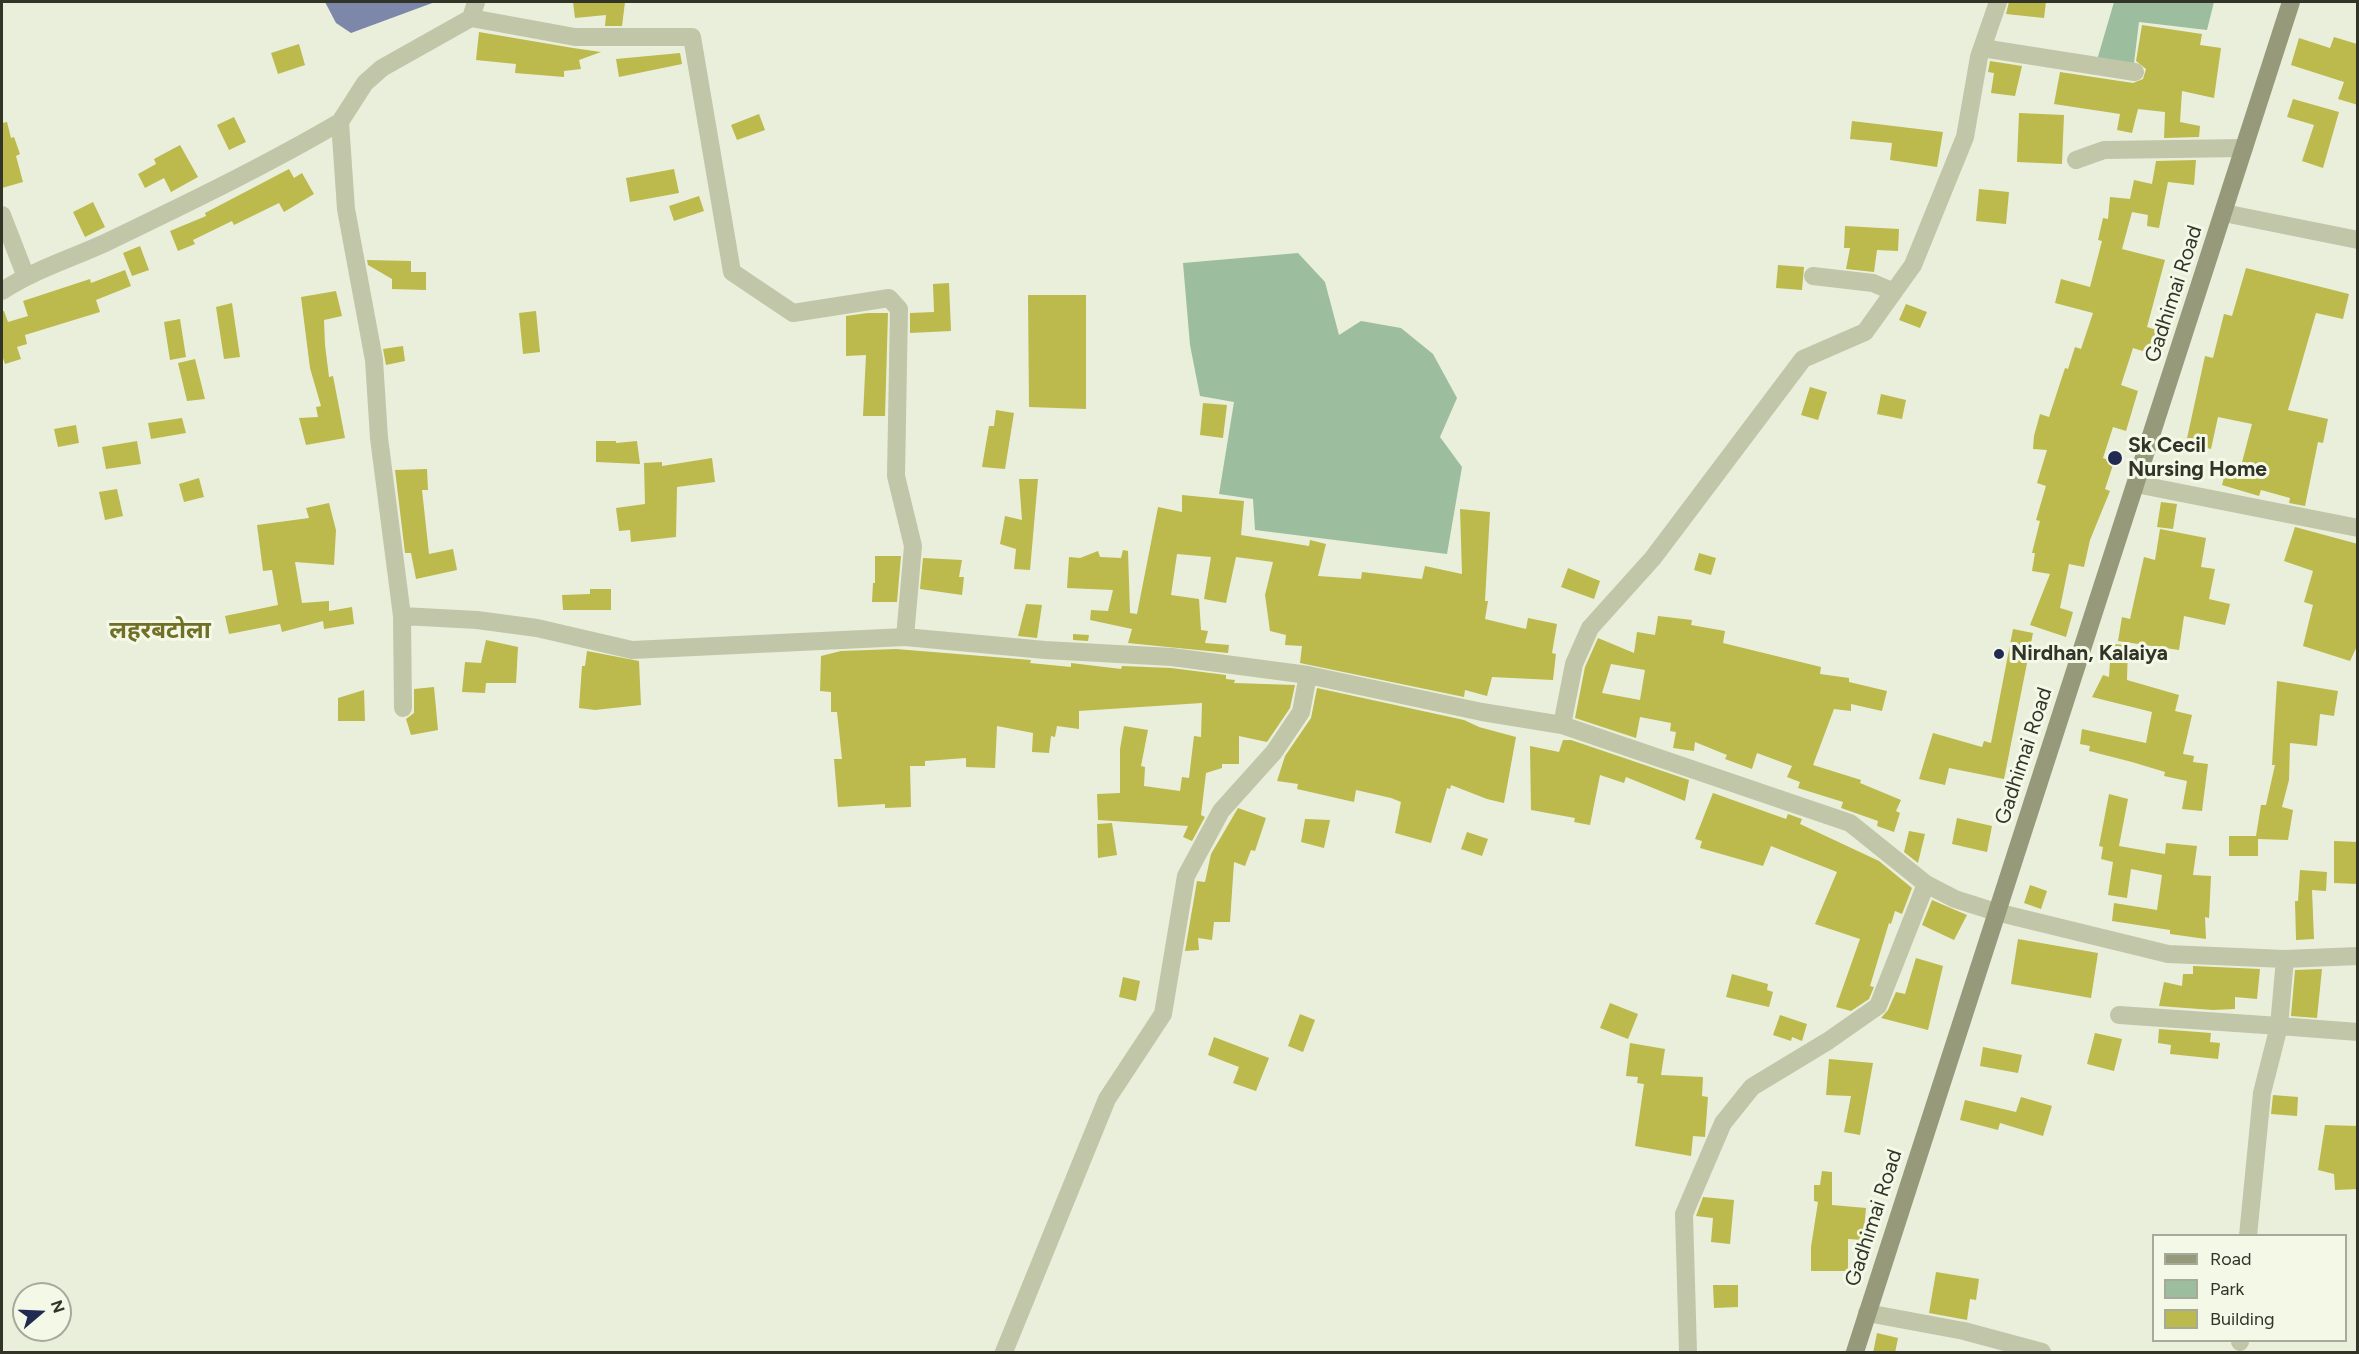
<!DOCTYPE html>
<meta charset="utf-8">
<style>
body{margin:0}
#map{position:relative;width:2359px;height:1354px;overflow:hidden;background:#eaefdb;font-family:Figtree,sans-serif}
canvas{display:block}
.frame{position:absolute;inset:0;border:3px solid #333428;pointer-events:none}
.legend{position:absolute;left:2152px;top:1234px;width:195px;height:108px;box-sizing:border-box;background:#f3f8e7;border:2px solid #a6aa9b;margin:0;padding:8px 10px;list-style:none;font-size:18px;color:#333428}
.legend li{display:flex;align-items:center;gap:12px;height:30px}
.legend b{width:30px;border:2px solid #a6aa9b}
.north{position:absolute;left:12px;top:1282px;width:60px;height:60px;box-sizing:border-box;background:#f3f8e7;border:2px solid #a6aa9b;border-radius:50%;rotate:71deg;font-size:16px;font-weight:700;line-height:24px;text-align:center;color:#333428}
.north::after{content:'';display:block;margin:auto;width:21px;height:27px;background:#212b52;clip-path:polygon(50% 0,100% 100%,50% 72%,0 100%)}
</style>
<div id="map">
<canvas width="2359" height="1354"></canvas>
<div class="frame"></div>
<ul class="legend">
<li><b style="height:8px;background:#979a7a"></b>Road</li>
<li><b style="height:16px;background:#9dbd9f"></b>Park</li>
<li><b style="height:16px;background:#bcb94d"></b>Building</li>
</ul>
<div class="north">N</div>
</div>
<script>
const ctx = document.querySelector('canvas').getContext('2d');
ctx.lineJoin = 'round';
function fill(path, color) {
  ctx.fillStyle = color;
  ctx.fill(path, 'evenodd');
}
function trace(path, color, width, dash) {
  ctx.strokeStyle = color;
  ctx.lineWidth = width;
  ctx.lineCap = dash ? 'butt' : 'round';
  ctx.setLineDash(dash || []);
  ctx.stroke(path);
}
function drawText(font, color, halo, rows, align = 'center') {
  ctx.font = font + ' Figtree,"Noto Sans Devanagari",sans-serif';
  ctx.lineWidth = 6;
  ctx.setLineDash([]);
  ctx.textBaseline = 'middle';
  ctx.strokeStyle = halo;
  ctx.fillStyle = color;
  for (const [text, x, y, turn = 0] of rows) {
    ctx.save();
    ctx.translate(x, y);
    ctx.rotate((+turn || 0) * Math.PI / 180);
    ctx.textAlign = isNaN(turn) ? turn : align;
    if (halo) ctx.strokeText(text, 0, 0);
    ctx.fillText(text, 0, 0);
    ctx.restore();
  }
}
fill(new Path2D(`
 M2114,2h100l-7,28 -68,-8 -5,41 -37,-3z
 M1298,253l27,29 14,53 22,-14 40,7 32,26 24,44 -17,39 22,30 -15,87 -192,-24 -2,-31 -34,-5 15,-92 -34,-6 -10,-51 -7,-82z`), '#9dbd9f');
fill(new Path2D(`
 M325,2h110l-84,31 -15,-10z`), '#7d87aa');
fill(new Path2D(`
 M573,2h52l-3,24h-17l1,-11 -31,3z
 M2009,2h37l-2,16 -38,-4z
 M2142,25l60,9 -2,11 21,3 -7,50 -32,-7 -2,31 20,4 -1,11 -35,1 1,-26 -27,-3 -6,24 -15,-3 3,-16 -66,-10 6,-32 73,11 10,-4 3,-10 -10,-8z
 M479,32l94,16 28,4 -22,8 2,9 -17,2v6l-49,-4 1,-9 -40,-4z
 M2334,37l23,7 1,61 -20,-6 6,-17 -53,-17 8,-27 31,10z
 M299,44l6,21 -27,9 -7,-21z
 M680,53l2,11 -63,13 -3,-18z
 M1990,61l32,5 -7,30 -24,-3 3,-20 -6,-1z
 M2293,99l46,13 -16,56 -21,-7 12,-36 -27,-8z
 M2019,113l45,2 -2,49 -45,-2z
 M759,114l6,16 -28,10 -6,-15z
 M234,117l12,25 -17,8 -12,-25z
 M1852,121l91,11 -6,35 -47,-7 2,-17 -42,-4z
 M7,122l4,16 3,-1 6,17 -4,2 7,26 -21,6v-65z
 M180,145l18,32 -27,15 -7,-14 -19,10 -7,-14 18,-10 -2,-5z
 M2196,160l-2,25 -26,-3 -9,46 -12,-2 1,-11 -16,-3 -10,37 43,11 -18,67 10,3 -8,23 -16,-5 -12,37 17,6 -12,40 -13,-4 -10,31 11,4 -9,27 5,2 -20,49 -6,27 -15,-3 -9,44 13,4 -7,25 -36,-12 20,-51 -18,-3 3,-18h-3l8,-32 -4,-1 10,-34 -9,-3 10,-33 -14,-1 1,-13 6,-22 9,3 16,-49 3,1 7,-22 6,2 12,-36 -38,-10 6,-24 29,8 12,-46 -4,-1 5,-22 5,1 2,-22 20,2 4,-19 18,4 4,-23z
 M289,169l5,9 8,-5 12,21 -30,18 -5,-9 -45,22 -2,-4 -39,19 2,4 -17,7 -8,-20 36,-15 -1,-3z
 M674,169l5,24 -49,9 -4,-24z
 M1979,189l30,3 -3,32 -30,-3z
 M699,196l5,15 -30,10 -5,-15z
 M93,202l12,25 -20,10 -12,-25z
 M1845,226l54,3 -1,22 -21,-1 -3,22 -28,-3 4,-21h-6z
 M140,246l9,24 -17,6 -9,-23z
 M367,260l44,1v11h15v18l-34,-1v-10l-24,-14z
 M1778,265l26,2 -2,23 -26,-2z
 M2246,268l103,26 -6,25 -27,-6 -28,97 40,9 -5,24 -5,-1 -13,64 -16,-3 1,-5 -29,-8 -2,6 -37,-11 6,-23 13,4 11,-42 -34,-7 -7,32 -25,-6 19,-87 8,2 11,-44 8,2z
 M125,270l6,16 -35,14 4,12 -75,23 2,9 -10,3 4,12 -16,5 -3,-9v-44h2l4,11 20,-6 -5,-15 67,-22 1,4z
 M949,283l2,48 -41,2v-20l24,-1 -1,-28z
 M336,291l6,25 -18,4 1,25 4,32 4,-1 12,62 -39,7 -7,-27 19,-1 -2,-10 5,-1 -11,-38 -9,-71z
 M1028,295h58v114l-57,-2z
 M232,303l8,54 -16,2 -8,-52z
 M1906,304l21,8 -7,16 -21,-8z
 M536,311l4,41 -17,2 -4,-41z
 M868,313h20l-3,103h-22l3,-61 -20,1v-40z
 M180,319l6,38 -16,3 -6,-38z
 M403,346l2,15 -19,4 -3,-16z
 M195,359l10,40 -18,2 -9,-38z
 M1810,387l17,5 -9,28 -17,-5z
 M1881,394l25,6 -4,19 -25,-5z
 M1203,403l24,2 -4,33 -23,-3z
 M996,410l18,3 -9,56 -23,-2 7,-41h5z
 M182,418l4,15 -35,6 -3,-16z
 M76,425l3,18 -21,4 -4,-18z
 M137,441l4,23 -35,5 -4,-22z
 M596,441h20v2l21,-2 3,23 -44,-2z
 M712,458l3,24 -38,5 -1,50 -45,5 -1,-12 -11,1 -3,-23 29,-4 -1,-41 18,-1v4z
 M427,469l1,21h-6l7,64 24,-5 4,21 -41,9 -5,-26h-6l-10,-83z
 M199,478l5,19 -20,5 -5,-18z
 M1019,479h19l-8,91 -16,-1 2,-20 -16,-5 5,-28 17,4z
 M117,489l6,27 -18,4 -6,-28z
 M1182,495l62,6 -3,34 68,11 1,-6 16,4 -8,32 43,3 1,-7 60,7 3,-13 37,8 -2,-65 30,3 -5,89h3l-3,18 41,10 2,-11 29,6 -5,29 4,1 -3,26 -61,-3 -5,19 -22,-6 -1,7 -164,-34 2,-17 -17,-1 1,-10 -16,-4 -5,-36 8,-33 -37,-5 -10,46 -22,-4 7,-42 -34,-3 -6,41 28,4 2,31 7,1 -3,12 24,2 -1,8 -100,-10 4,-14 -42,-9 1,-10 17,1 5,-21 -46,-2 2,-31 11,1 18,-7 2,6 21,1 2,-8 5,1 2,62 7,1 21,-107 24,5z
 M2161,502l16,2 -4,25 -16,-2z
 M329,503l7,27 -2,35 -39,-3 7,41 27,-2v10l23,-4 2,17 -30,5 -1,-8 -41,11 -2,-8 -51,10 -4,-18 53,-11 -6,-35 -9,1 -6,-46 52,-7 -3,-10z
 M2295,527l63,17v100l-8,17 -47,-15 10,-41 -9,-3 9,-31 -29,-10z
 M2160,529l46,9 -5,29 14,2 -6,30 21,5 -5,21 -41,-9 -5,34 -61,-9 4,-24 8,2 14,-62 11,3z
 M1699,553l17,5 -5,17 -17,-5z
 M875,556h26l-4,46h-25l1,-19h2z
 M923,558l39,2 -3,17h5l-2,18 -42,-6z
 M1568,568l32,13 -6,18 -33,-12z
 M590,589h21v21h-48l-1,-15 28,-1z
 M1026,604l16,1 -5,33 -19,-2z
 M1658,616l34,4 -1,5 34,6 -2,12 98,24 -1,7 29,4v4l38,9 -5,20 -31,-7v7l-17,-2 -21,56 48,15 -1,3 41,17 -5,11 4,2 -6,19 -17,-6 1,-5 -37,-13 2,-6 -45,-14 2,-6 -13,-5 5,-11 -35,-13 -5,16 -27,-10 2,-4 -32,-13 -1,9 -21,-3 3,-16 -6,-1 1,-8 -31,-6 -4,21 -61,-20 10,-51 13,-29 36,15 3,-21 18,3zM1611,664l34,6 -5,30 -38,-7z
 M2013,629l20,4 -29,146 -55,-11 -4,17 -26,-6 14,-46 49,14 2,-6 7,2z
 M1073,634l16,1 -1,6 -15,-1z
 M486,640l32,7 -2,36h-30l-1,10 -23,-1 3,-30 16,1z
 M2111,644l17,1 -1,35 52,15 -4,16 17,4 -9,39 11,2 -1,6 15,2 -6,47 -20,-2 5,-28 -23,-5 1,-4 -33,-10 -43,-11 1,-5 -10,-2 2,-15 64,14 6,-31 -60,-15 11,-22 6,2z
 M896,649l135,11 -1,3 41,4v-4l50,6 1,-3 49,2 55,7v4l9,1 -1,3 61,2 -5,23 -23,34 -28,-6v28h-17v4l-16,5 -5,42 4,2 -13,24 -9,-4 5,-11 -90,-6 -1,-26 23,-1v-44l4,-23 24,4 -7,36 4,1 -1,19 36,5 2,-14 7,1 5,-42 7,1 1,-34 -123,8v18l-22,-3 -2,11 -4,-1 -2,17 -17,-1 1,-19 -36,-7 -2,42 -29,-1v-9l-41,3v5h-15l1,41 -26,1v-4l-47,3 -4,-48h8l-5,-47h-6v-20l-11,-1 1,-35 20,-5z
 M587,651l52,10 2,44 -46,5 -16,-2 3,-42h3z
 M2277,681l61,10 -4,25 -14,-2 -3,32 -27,-3 -1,37 -7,27 11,3 -5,30 -30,-1v17h-29v-20h27l5,-31h5l9,-40h-3z
 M434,687l4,43 -27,5 -5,-16 8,-6v-24z
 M1317,688l147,32 15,7 37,10 -12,66 -17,-4 -36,-14 -1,4 -3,-1 -16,55 -36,-10 6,-31 -10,-4 -35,-8 -2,12 -57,-13 1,-5 -21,-3 8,-25 26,-38z
 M364,690l1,31h-27v-23z
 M1563,740h8l118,40 -4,21 -59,-24 -2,6 -24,-8 -10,50 -16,-3 1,-4 -44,-8 -1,-64 29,6z
 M1713,793l73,26 2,-5 14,5 -2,5 79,37 33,27 -10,26 -7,-3 -4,13 -2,-1 -19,63 4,1 -5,12 -18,12 -15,-4 24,-68 -45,-15 22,-52 -66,-26 -8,20 -63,-18 2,-7 -7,-2z
 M2109,794l19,5 -9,47 46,8 1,-11 31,3 -4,29 18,1 -2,42 -4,-1 1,22 -36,-5v-4l-58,-9 2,-18 43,7 5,-35 -31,-6 -4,29 -19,-3 5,-33 -12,-3 2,-12 -4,-1z
 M1238,808l28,10 -11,33 -4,-1 -6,16 -11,-4 -4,60h-16l-2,18 -14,-2 1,12 -14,1 12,-70 8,1 6,-28z
 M1957,818l35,8 -5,26 -35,-8z
 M1305,819l25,1 -6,28 -23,-6z
 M1112,823l5,32 -19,3 -1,-34z
 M1909,831l16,3 -7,29 -14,-11z
 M1467,832l21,7 -6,17 -21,-7z
 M2334,841l24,1v42l-24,-1z
 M2300,870l27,2 -1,19 -14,-1 2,49 -18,1 -1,-39h3z
 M2030,885l17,6 -6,18 -17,-6z
 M1932,900l35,15 -13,25 -32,-15z
 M2018,939l80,14 -7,45 -80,-14z
 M1916,958l27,8 -15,64 -47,-12 7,-8 8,-18 9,2z
 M2193,966l67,3 -3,30 -22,-2v12l-22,1 -54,-4 5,-24 18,4 1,-12h10z
 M2322,969l-5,49 -26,-2 4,-46z
 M1732,974l36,10 -1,6 6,2 -4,15 -43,-10z
 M1123,977l17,4 -4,20 -17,-4z
 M1610,1003l28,11 -10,25 -28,-11z
 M1300,1014l15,6 -12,32 -15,-6z
 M1780,1015l27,9 -5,17 -10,-4 -1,4 -18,-6z
 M2159,1029l52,4 -1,9 10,1 -2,16 -48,-5 1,-9 -13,-2z
 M2095,1033l27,6 -8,32 -27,-7z
 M1214,1037l55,21 -13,33 -23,-8 6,-16 -31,-12z
 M1630,1043l35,6 -4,26 42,2 -1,19 6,1 -3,40 -12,-1 -2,20 -56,-10 9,-62 -7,-1 1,-6 -12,-1z
 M1983,1047l39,8 -4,18 -38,-7z
 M1829,1059l44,4 -13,72 -16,-3 7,-36 -25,-1z
 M2273,1095l25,2 -1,19 -26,-2z
 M2021,1097l31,9 -9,30 -43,-13 -2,7 -38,-10 5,-20 51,12z
 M2325,1125l33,1v63l-23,1 -1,-16 -16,-4z
 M1822,1171l10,1v33l34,3 -3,32 -15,-1v32h-37v-24l7,-45 -4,-1v-16h6z
 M1703,1197l31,3 -4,44 -19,-2 2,-24 -17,-2z
 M1936,1272l43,7 -3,21 -6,-1 -3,21 -38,-7z
 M1713,1285h25v22l-24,1z
 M1877,1333l21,5 -3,15h-22z`), '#bcb94d');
trace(new Path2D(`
 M471,18l104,19h117l40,235 61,41 96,-15 10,11 -3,167 17,70 -8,91
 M1982,48l153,24
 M2076,160l28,-10 140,-2
 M2224,213l134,27
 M2,215l24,62
 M1813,276l60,7 21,9
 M2,291c32,-21 68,-32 103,-48 79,-38 160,-77 235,-121
 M2136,484l222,44
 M402,616l75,4 60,8 95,22 273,-13 140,13 127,7 136,18 174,37 80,13 288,98 76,61 29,15 41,13 172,42 117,5 73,-3
 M403,708l-1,-92 -23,-178 -5,-78 -28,-151 -6,-87 25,-39 17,-15 89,-50 5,-16
 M1562,725l12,-61 16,-36 63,-70 150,-199 62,-27 48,-67 52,-128 14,-80 19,-55
 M2285,959l-6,67 79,6
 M2119,1015l160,11 -17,67 -14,143
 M1867,1313l97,18 78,21
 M2240,1340v2
 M1004,1352l103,-253 56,-85 23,-138 35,-65 53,-59 27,-40 7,-37
 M1688,1352l-4,-138 39,-91 29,-36 76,-46 50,-35 48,-122`), '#c1c6a8', 18);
trace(new Path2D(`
 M1855,1352l436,-1350`), '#979a7a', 18);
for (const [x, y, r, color] of [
 [2115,458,8,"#212b52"],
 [1999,654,6,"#212b52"]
]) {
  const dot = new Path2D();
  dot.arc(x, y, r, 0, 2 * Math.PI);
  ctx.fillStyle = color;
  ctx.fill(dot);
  trace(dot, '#f3f8e7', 2);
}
drawText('21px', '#333428', '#f3f8e7', [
 ["Gadhimai Road",2174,294,-72],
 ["Gadhimai Road",2024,756,-72],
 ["Gadhimai Road",1874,1218,-72]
]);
drawText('bold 21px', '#333428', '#f3f8e7', [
 ["Sk Cecil",2128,446],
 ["Nursing Home",2128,470],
 ["Nirdhan, Kalaiya",2011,654]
], 'left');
drawText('bold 24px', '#717026', '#f3f8e7', [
 ["लहरबटोला",160,631]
]);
</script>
